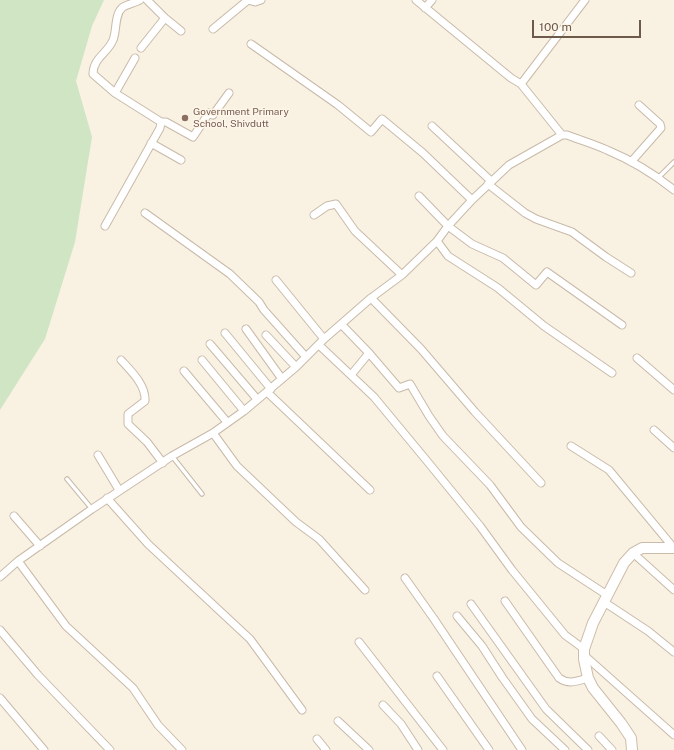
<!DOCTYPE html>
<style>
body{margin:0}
#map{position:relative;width:674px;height:750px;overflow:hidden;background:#f9f2e2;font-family:"Public Sans",sans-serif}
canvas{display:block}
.scale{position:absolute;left:532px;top:20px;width:109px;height:18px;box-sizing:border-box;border:2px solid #6e5a4b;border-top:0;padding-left:5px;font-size:12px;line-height:14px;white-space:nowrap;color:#6e5a4b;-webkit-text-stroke:3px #fdf6e8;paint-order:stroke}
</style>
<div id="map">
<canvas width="674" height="750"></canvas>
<div class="scale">100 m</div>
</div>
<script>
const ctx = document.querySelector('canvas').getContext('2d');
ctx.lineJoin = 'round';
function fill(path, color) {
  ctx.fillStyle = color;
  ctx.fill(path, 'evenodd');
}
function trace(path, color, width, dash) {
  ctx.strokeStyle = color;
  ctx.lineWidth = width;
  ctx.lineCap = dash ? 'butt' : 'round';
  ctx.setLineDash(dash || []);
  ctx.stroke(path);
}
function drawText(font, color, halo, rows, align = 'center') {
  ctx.font = font + ' "Public Sans",sans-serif';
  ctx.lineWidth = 3;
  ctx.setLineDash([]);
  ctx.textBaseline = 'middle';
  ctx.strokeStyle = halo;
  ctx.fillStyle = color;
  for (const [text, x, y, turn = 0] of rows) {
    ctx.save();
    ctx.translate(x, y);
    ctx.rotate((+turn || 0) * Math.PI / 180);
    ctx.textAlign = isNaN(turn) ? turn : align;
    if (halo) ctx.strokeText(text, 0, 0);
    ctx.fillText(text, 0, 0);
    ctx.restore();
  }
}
fill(new Path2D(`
 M0,0h104l-12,26 -16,55 16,56 -17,105 -30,97 -45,71z`), '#cfe5c3');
const service = new Path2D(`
 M658,178l16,-16
 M172,456l30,38
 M67,479l25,30`);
const minor = new Path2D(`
 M147,0l18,18 16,13
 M416,0l95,78 10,6 41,51
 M425,8l7,-8
 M213,29l35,-29 7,2 6,-2
 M251,44l87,61 33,27 11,-13 41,34 49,47
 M141,48l24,-30
 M521,84l64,-84
 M115,93l20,-35
 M161,122h5l27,15 16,-24 4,2 16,-22
 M432,126l59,55
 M151,143l30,17
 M631,162l30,-34 -1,-4 -21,-19
 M488,184l37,29 11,6 36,13 34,25 25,16
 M419,196l29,30 24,18 31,14 33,27 11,-13 75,53
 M145,213l85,61 29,28 5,8 42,47
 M314,215l13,-9 9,-2 19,27 47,44
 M105,226l55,-98 1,-6 -46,-29 -22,-19c0,-16 15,-21 20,-34 4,-9 1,-26 10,-33 5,-3 12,-4 17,-7
 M437,241l11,15 50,32 46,38 68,47
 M276,280l48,59
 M371,298l50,51 54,63 66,71
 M341,324l28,29 30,35 11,-4 19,32 14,20 47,49 31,42 37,36 49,32
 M246,329l36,50
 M225,333l46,56
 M266,335l30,32
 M210,344l47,55
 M319,345l55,52 53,64 53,65 32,44 53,65 19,14
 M637,358l37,32
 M121,360c10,11 25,25 24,41l-17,13v10l19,18 16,21
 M202,360l42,51
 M184,371l43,51
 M351,375l18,-22
 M267,392l103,98
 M654,430l20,18
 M213,433l24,33 59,56 23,17 46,51
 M571,446l38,24 64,77
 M98,455l21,35
 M107,498l41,46 102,95 52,71
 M14,516l26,30
 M633,553l41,37
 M18,561l48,65 67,62 25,37 24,25
 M0,577l18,-16 74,-52 80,-53 41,-23 31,-22 52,-44 28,-28 47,-41 31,-23 35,-34 11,-15 24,-26 37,-35 53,-30h5c13,5 27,9 40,15 24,10 47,24 67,40
 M405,578l29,41 88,131
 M505,601l54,77c10,7 18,3 29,0
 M604,602l44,29 26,21
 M471,604l75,105 42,41
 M457,616l25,30 20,31 30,42 33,31
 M0,630l38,45 72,75
 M359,642l84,108
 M584,655l90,80
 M437,676l52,74
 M0,698l44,52
 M383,705l18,19 17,26
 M338,721l31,29
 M599,736l13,14
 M317,739l9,11`);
const secondary = new Path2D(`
 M632,750l-1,-12 -10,-15 -28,-35 -5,-10 -4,-19v-10l9,-26 31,-60 9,-10 9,-5h32`);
trace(service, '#c8baaa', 5.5);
trace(minor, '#c8baaa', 9);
trace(secondary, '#cebcab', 12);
trace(service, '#fff', 3.5);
trace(minor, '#fff', 7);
trace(secondary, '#fff', 10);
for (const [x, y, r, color] of [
 [185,118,4,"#8d6e63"]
]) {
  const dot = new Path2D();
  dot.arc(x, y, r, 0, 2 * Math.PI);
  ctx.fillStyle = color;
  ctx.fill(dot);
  trace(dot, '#fdf6e8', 1.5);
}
drawText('10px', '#785e54', '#fdf6e8', [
 ["Government Primary",193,112],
 ["School, Shivdutt",193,124]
], 'left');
</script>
